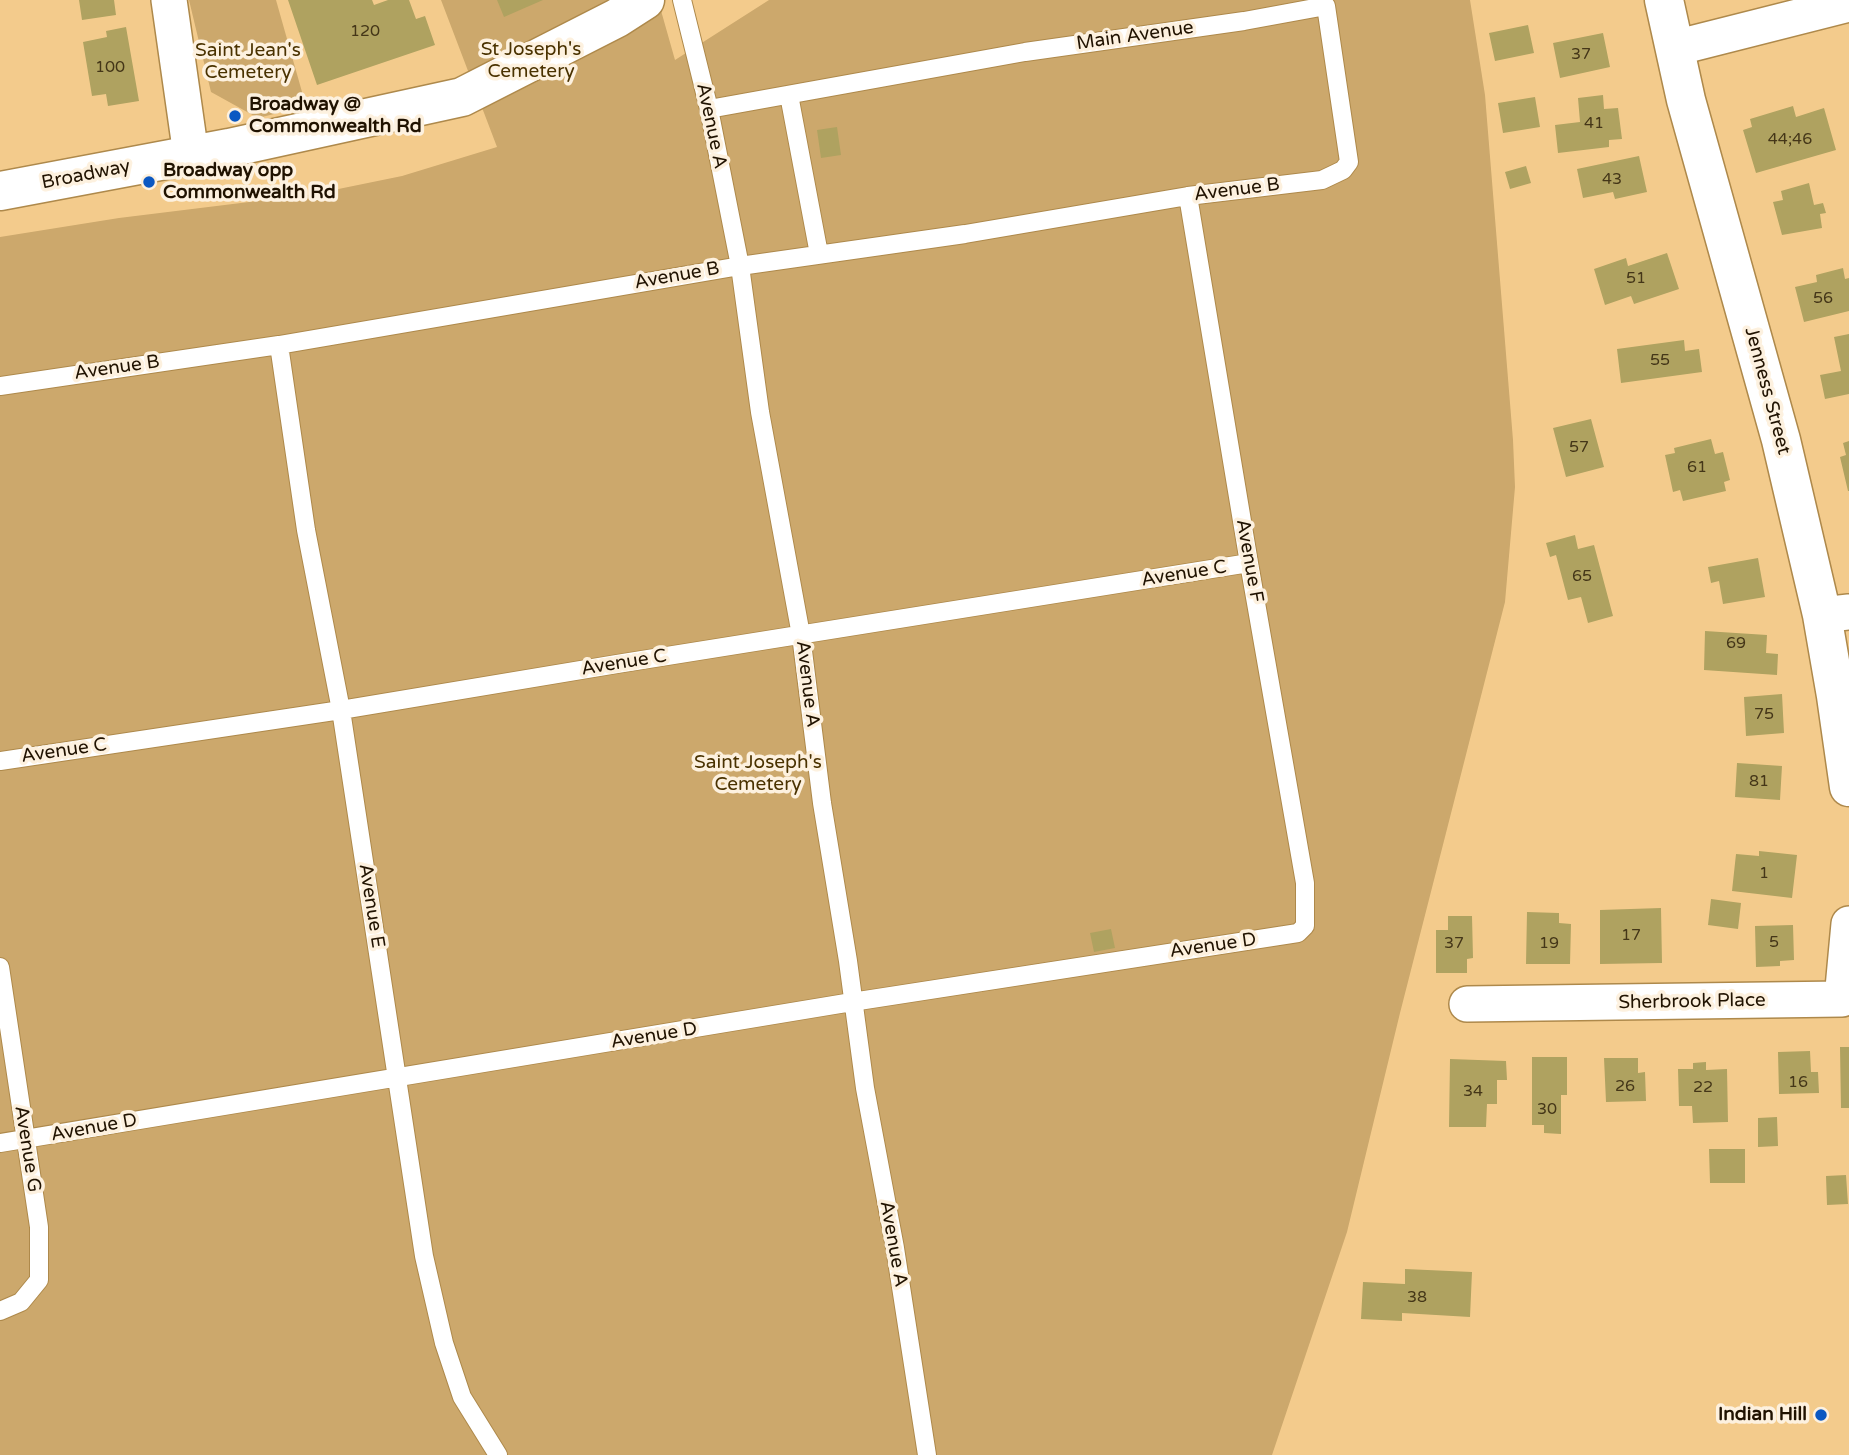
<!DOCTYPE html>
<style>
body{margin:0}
canvas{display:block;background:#f3cb8c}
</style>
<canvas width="1849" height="1455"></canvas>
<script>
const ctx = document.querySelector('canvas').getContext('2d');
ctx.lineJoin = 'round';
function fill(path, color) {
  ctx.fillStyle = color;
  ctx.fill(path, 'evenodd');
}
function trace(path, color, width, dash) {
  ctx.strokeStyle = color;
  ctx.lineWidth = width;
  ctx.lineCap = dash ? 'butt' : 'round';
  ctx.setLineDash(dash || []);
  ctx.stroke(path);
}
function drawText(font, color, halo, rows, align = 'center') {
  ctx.font = font + ' "Varela Round",sans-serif';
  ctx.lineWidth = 7;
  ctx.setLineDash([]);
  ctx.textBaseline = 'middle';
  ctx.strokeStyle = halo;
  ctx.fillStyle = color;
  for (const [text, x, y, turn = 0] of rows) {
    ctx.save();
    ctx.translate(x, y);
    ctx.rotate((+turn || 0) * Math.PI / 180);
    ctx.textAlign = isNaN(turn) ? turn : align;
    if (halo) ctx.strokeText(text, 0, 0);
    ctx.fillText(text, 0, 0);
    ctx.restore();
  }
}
fill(new Path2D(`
 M189,0h87l30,106 -48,12 -47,-26z
 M441,0h217l17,60 94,-60h536v3l26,-3h139l15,95 28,345 2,47 -10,115 -105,411 -53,219 -75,223h-1272v-1218l119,-19 195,-24 88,-18 95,-29z`), '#cca86c');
fill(new Path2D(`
 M79,0h35l2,15 -34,5z
 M288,0h84l2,5 14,-5h21l7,19 9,-3 10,29 -118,40z
 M497,0h46l-39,17z
 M1528,25l6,28 -39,8 -6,-28z
 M126,27l13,74 -31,5 -2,-12 -14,2 -9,-54 24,-5 -1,-6z
 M1603,33l7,34 -50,11 -7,-35z
 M1603,95l1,14 14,-1 4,31 -13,1v7l-51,6 -3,-28 25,-3 -2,-24z
 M1535,97l5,30 -37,6 -5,-30z
 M1793,106l3,11 28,-9 12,42 -80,23 -13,-43 9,-3 -2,-8z
 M837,127l4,28 -20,3 -4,-28z
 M1639,156l8,36 -32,7 -2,-7 -30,6 -6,-29z
 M1526,166l5,17 -21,6 -5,-17z
 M1809,183l5,22 9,-2 3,10 -6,1 2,14 -40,7 -9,-33 10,-2 -2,-9z
 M1667,253l12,36 -45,15 -3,-8 -26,9 -11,-36 32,-11 2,8z
 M1843,268l2,11 4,-1v33l-45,11 -9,-35 22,-5 -1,-7z
 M1849,334v60l-24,5 -5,-24 21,-4 -7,-34z
 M1684,340l1,11 14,-2 3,23 -81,11 -4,-34z
 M1591,419l13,48 -38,10 -13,-49z
 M1711,439l4,15 8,-2 7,28 -6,2 2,9 -43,10 -3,-11 -7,2 -8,-37 10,-2 -1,-5z
 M1849,441v50h-1l-8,-34 6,-2 -3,-12z
 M1575,535l3,14 16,-4 19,71 -25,7 -7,-26 -13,3 -12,-45 -6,2 -4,-14z
 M1758,558l7,39 -42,7 -4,-23 -8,2 -3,-16z
 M1705,631l62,4 -1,18 12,1 -1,21 -73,-5z
 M1782,694l2,39 -38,3 -2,-39z
 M1737,763l45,3 -2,34 -45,-3z
 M1759,851l38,4 -5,43 -60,-7 4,-37 23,2z
 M1711,899l30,4 -3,26 -30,-4z
 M1661,908l1,55 -62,1v-54z
 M1527,912l32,1v10l12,1 -1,40h-44z
 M1448,916h24l1,42 -6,1v14h-31v-43h12z
 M1793,925l1,35 -14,1v5l-24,1 -1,-41z
 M1111,929l4,19 -21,4 -4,-19z
 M1840,1047h9v61h-8z
 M1810,1051l1,21h7l1,21 -40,1 -1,-42z
 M1532,1057h35v38h-6v39l-17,-1v-8h-12z
 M1604,1058h34v15l7,-1 1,29 -40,1z
 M1450,1059l56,2 1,19h-10v24h-10l-1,23h-37z
 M1706,1062v8l21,-1 1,53 -35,1 -1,-17h-13l-1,-37h15v-6z
 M1777,1117l1,29 -20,1v-29z
 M1709,1149h36v34h-35z
 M1846,1175l2,29 -21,1 -1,-29z
 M1405,1269l67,3 -2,45 -68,-4v8l-41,-2 2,-37 42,2z`), '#afa260');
const service = new Path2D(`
 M682,0l27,109 31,157 20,146 41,223 21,168 26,158 17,127 30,160 32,207
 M789,95l30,159
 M279,345l27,185 35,180 83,546 20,87 18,54 36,58
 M0,386l279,-41 461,-79 225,-32 223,-38 134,-16 21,-10 6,-8 -23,-156 -82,15 -219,31 -316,57
 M0,761l341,-51 276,-46 632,-101
 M0,967l39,260v53l-18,22 -21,9
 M0,1143l852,-141 446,-69 7,-7v-43l-56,-320 -61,-367`);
const minor = new Path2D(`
 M169,0l22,155
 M1675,48l174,-44
 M1822,615l27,-3
 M1467,1004l375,-5 7,-75`);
const tertiary = new Path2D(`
 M1664,0l22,100 95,340 41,175 14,81 13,91`);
const secondary = new Path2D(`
 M0,191l229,-43 233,-51 155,-79 28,-18`);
trace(service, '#ae894b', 20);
trace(minor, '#ae894b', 38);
trace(tertiary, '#ae894b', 41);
trace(secondary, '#ae894b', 41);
trace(service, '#fff', 18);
trace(minor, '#fff', 35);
trace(tertiary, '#fff', 38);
trace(secondary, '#fff', 38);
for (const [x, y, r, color] of [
 [235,116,7,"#0b58c2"],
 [149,182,7,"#0b58c2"],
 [1821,1415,7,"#0b58c2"]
]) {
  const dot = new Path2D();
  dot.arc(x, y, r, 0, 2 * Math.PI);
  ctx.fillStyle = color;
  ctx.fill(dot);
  trace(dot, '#fdf1df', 2.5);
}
drawText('16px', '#443618', null, [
 ["120",365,32],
 ["37",1581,55],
 ["100",110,68],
 ["41",1594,124],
 ["44;46",1790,140],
 ["43",1612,180],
 ["51",1636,279],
 ["56",1823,299],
 ["55",1660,361],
 ["57",1579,448],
 ["61",1697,468],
 ["65",1582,577],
 ["69",1736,644],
 ["75",1764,715],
 ["81",1759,782],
 ["1",1764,874],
 ["17",1631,936],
 ["5",1774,943],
 ["37",1454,944],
 ["19",1549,944],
 ["16",1798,1083],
 ["26",1625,1087],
 ["22",1703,1088],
 ["34",1473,1092],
 ["30",1547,1110],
 ["38",1417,1298]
]);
drawText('19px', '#201200', '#fdf1df', [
 ["Main Avenue",1135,36,-8],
 ["Avenue A",711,126,78],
 ["Broadway",86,175,-11],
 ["Avenue B",1237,190,-7],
 ["Avenue B",677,276,-10],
 ["Avenue B",117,368,-8],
 ["Jenness Street",1767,391,75],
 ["Avenue F",1249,561,80],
 ["Avenue C",1184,574,-9],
 ["Avenue C",624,663,-9],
 ["Avenue A",807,684,83],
 ["Avenue C",64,751,-8],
 ["Avenue E",371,906,81],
 ["Avenue D",1213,946,-8],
 ["Sherbrook Place",1692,1002,-1],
 ["Avenue D",654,1036,-9],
 ["Avenue D",94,1128,-10],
 ["Avenue G",27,1149,81],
 ["Avenue A",893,1244,80]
]);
drawText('19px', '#4a3200', '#fdf1df', [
 ["St Joseph's",531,50],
 ["Cemetery",531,72],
 ["Saint Jean's",248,51],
 ["Cemetery",248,73],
 ["Saint Joseph's",758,763],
 ["Cemetery",758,785]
]);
drawText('bold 19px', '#201200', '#fdf1df', [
 ["Broadway @",249,105],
 ["Commonwealth Rd",249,127],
 ["Broadway opp",163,171],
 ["Commonwealth Rd",163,193],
 ["Indian Hill",1807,1415,"right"]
], 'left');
</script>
